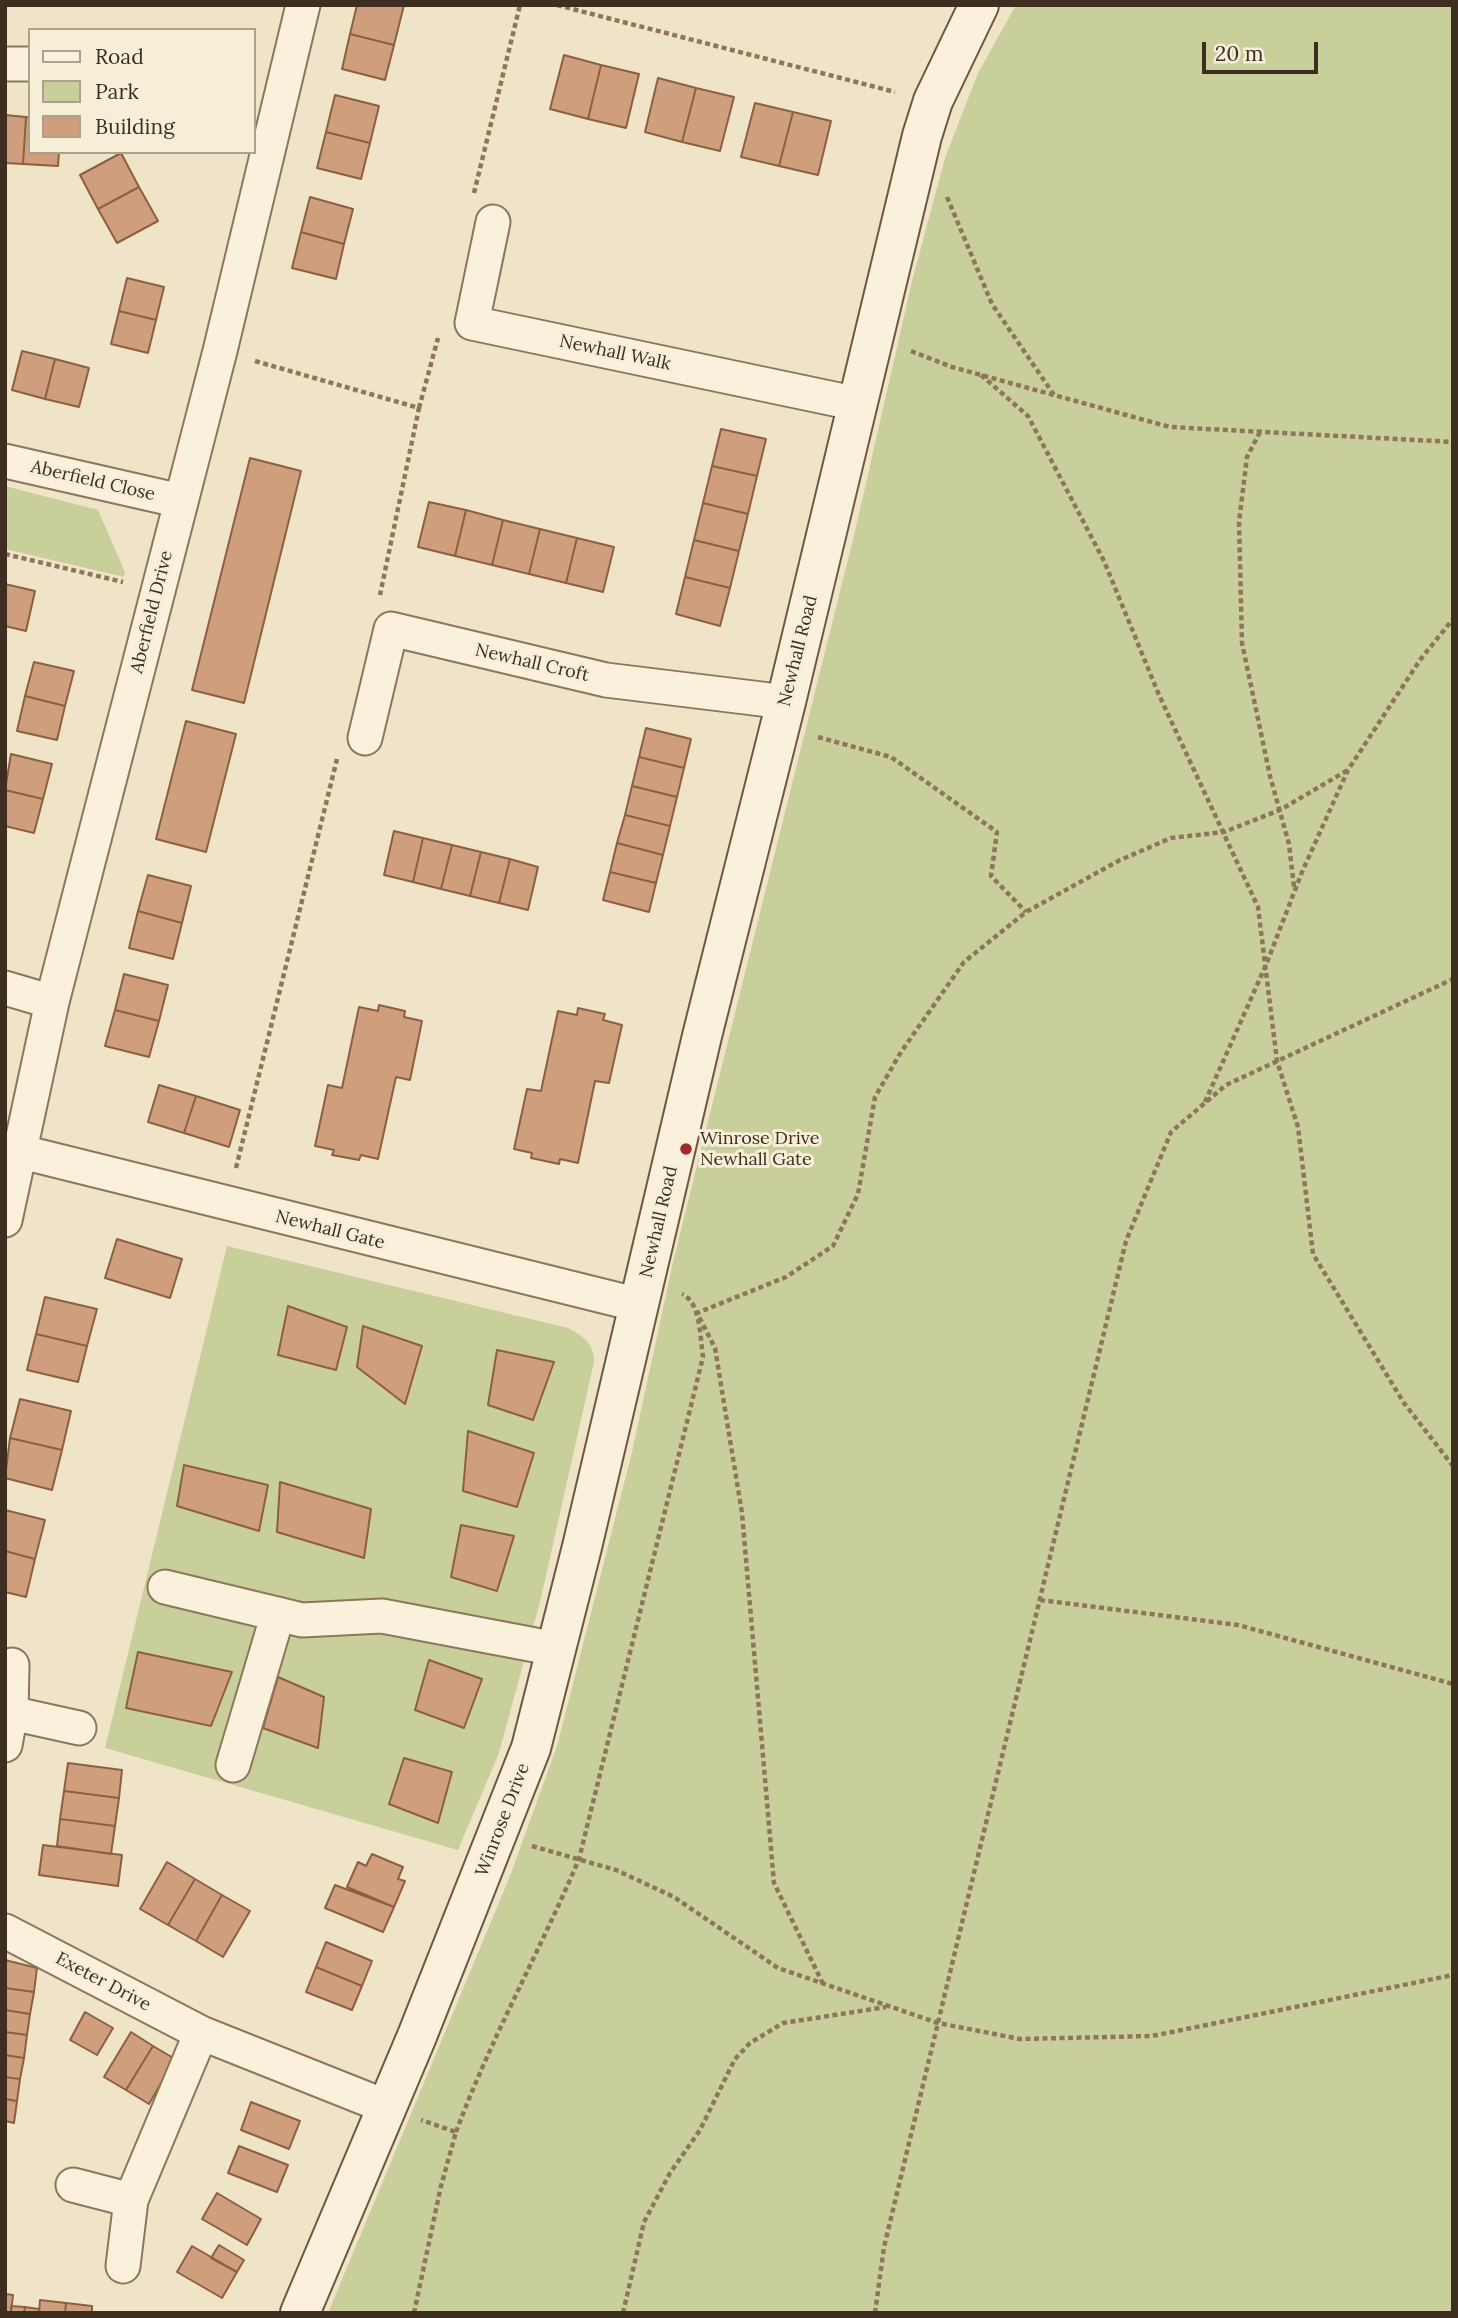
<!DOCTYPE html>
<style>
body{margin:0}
#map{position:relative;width:1458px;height:2318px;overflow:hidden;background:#f0e4c8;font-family:Lora,serif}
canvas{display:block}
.frame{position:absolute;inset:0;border:7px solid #3d2e20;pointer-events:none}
.legend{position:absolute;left:28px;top:28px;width:228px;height:126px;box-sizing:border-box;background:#f7eed8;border:2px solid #ada18e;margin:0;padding:9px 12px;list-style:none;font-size:21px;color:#3d2e20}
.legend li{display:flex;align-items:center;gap:14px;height:35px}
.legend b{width:35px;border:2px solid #ada18e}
.scale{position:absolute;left:1202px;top:42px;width:116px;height:32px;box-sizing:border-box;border:4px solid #3d2e20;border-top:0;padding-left:9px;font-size:21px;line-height:24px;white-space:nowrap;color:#3d2e20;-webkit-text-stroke:5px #f7eed8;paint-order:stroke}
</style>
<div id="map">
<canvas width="1458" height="2318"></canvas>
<div class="frame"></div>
<ul class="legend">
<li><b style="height:9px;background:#faf1dc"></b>Road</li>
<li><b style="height:19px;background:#c9cf9b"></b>Park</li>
<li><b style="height:19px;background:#cf9f7d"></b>Building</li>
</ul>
<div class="scale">20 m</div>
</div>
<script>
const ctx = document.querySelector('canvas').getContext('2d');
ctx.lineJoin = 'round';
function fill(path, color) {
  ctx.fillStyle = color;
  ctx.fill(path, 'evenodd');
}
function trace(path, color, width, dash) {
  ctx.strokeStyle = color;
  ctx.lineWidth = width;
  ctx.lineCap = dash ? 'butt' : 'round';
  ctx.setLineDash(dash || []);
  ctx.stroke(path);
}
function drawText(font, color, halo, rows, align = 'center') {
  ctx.font = font + ' Lora,serif';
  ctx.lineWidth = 6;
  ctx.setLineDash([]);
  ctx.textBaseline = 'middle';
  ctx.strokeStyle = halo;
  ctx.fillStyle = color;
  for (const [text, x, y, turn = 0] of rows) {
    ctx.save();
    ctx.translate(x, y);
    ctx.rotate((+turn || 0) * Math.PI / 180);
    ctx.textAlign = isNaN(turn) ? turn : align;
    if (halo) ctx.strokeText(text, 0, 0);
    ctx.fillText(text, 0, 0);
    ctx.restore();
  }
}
fill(new Path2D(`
 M1016,5h437v2308h-1125l182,-437 47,-130 75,-294 41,-190 183,-735 56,-246 33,-123 33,-85z
 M5,486l93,24 27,62 -1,5 -119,-28z
 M227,1246l341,82c16,9 26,15 26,34l-54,240 -41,151 -41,97 -353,-102z`), '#c9cf9b');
const building = new Path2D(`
 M357,5h47l-10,40 -44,-11z
 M350,34l44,11 -9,35 -43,-11z
 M564,55l37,10 -13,54 -38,-10z
 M601,65l38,9 -13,54 -38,-9z
 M658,78l38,10 -14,54 -37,-10z
 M696,88l38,9 -14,54 -38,-9z
 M335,95l44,11 -9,37 -44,-11z
 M755,103l38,9 -14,54 -38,-9z
 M793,112l38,9 -13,54 -39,-9z
 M5,115l21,2 -3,47 -18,-1z
 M26,117h4v35h29l-1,14 -35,-2z
 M326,132l44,11 -9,36 -44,-11z
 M121,153l18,34 -41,22 -18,-34z
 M139,187l19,34 -41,22 -19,-34z
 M310,197l43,12 -9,35 -43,-12z
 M301,232l43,12 -8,35 -44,-11z
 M127,278l37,9 -8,33 -37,-9z
 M119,311l37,9 -8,33 -37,-9z
 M22,351l33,8 -10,40 -33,-9z
 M55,359l34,9 -10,39 -34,-8z
 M721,429l45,10 -9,37 -45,-10z
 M250,458l51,13 -57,232 -52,-13z
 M712,466l45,10 -9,38 -45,-11z
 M429,502l37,8 -11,46 -37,-9z
 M703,503l45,11 -9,37 -45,-11z
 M466,510l37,10 -11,45 -37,-9z
 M503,520l37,9 -11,45 -37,-9z
 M540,529l37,9 -11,45 -37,-9z
 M577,538l37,9 -11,45 -37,-9z
 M694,540l45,11 -9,37 -45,-11z
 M685,577l45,11 -10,38 -44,-12z
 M5,584l30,7 -9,40 -21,-5z
 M34,662l40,9 -9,35 -40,-10z
 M25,696l40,10 -8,34 -40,-9z
 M186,721l50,13 -30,118 -50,-13z
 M646,728l45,11 -7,29 -45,-11z
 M11,754l41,10 -9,35 -38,-9z
 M639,757l45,11 -7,29 -45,-11z
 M632,786l45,11 -7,29 -45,-11z
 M5,790l38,9 -9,34 -29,-7z
 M625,815l45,11 -7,29 -46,-12z
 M394,831l29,7 -10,44 -29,-7z
 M423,838l29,7 -11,44 -28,-7z
 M617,843l46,12 -7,28 -46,-11z
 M452,845l29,7 -11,44 -29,-7z
 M481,852l29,7 -11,44 -29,-7z
 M510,859l28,8 -10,43 -29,-7z
 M610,872l46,11 -7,29 -46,-12z
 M148,875l43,11 -9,37 -44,-12z
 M138,911l44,12 -9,36 -44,-11z
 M124,974l44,11 -9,36 -44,-11z
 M379,1005l26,6 -1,6 18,4 -12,59 -14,-3 -18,82 -17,-4 -2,5 -27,-5 2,-5 -19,-4 13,-61 14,3 17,-81 19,4z
 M578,1008l27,6 -2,6 19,5 -13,58 -14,-2 -17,82 -18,-4 -1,5 -28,-6 1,-5 -18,-4 13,-60 14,2 17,-80 19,4z
 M115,1010l44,11 -10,36 -44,-11z
 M159,1085l37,11 -12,37 -36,-11z
 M196,1096l44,14 -11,37 -45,-14z
 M117,1239l65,20 -12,39 -65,-20z
 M45,1297l52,12 -10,37 -51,-12z
 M288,1306l59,21 -11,43 -58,-15z
 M363,1326l59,20 -17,58 -48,-37z
 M36,1334l51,12 -9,36 -51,-12z
 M497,1350l57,12 -21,58 -45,-15z
 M20,1399l51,12 -9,39 -52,-12z
 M468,1431l66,22 -17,54 -54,-16z
 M10,1438l52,12 -10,40 -47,-12z
 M184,1465l84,20 -9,46 -82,-25z
 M280,1482l91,27 -7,49 -87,-26z
 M5,1510l40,10 -10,39 -30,-8z
 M461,1525l53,11 -17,55 -46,-14z
 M5,1551l30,8 -9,38 -21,-5z
 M138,1652l94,20 -21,54 -85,-18z
 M429,1660l53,19 -18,49 -49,-18z
 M278,1677l46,20 -6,51 -55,-20z
 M404,1758l48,14 -14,51 -49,-19z
 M68,1763l54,7 -3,28 -55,-7z
 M64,1791l55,7 -4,28 -55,-7z
 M60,1819l55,7 -4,28 -54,-8z
 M43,1845l79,10 -4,31 -79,-11z
 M372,1854l31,13 -5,12 7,2 -11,26 -47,-20 11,-25 8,4z
 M167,1862l28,17 -27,46 -28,-16z
 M195,1879l27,16 -26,46 -28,-16z
 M335,1885l59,22 -11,25 -58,-24z
 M222,1895l28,16 -27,46 -27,-16z
 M326,1942l46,19 -10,25 -46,-19z
 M5,1960l32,8 -3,24 -29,-4z
 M316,1967l46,19 -10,24 -46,-18z
 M5,1988l29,4 -4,22 -25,-4z
 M5,2010l25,4 -3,21 -22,-3z
 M85,2012l28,16 -16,27 -27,-15z
 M5,2032l22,3 -3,23 -19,-3z
 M131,2032l22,14 -27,44 -22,-13z
 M153,2046l22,13 -26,45 -23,-14z
 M5,2055l19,3 -4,21 -15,-2z
 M5,2077l15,2 -3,22 -12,-2z
 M5,2099l12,2 -3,22 -9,-2z
 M251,2102l49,19 -11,28 -48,-19z
 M239,2146l49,19 -11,27 -49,-19z
 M217,2193l44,26 -14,26 -45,-26z
 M219,2245l25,15 -7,12 -26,-14z
 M192,2246l45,26 -15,26 -45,-26z
 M5,2294l8,1 -2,18h-6z
 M40,2300l26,3 -1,10h-26z
 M66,2303l26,3v7h-27z
 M11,2306l14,1 -1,6h-13z
 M25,2307l14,2v4h-15z`);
fill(building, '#cf9f7d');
trace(building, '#8d5f41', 2);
const street = new Path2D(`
 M5,64h25
 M493,222l-21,101 386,81
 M5,461l176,40
 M365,738l26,-109 215,51 180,22
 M5,988l47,14
 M22,1152l617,153
 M5,1220l47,-218 168,-651 83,-346
 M165,1587l137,33 80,-4 174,33
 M11,1713l68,15
 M5,1745l6,-32 1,-48
 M233,1765l45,-151
 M5,1931l196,102 186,74
 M73,2185l58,15
 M123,2266l8,-66 70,-167`);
const secondary = new Path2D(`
 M300,2313l117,-277 114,-288 51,-201 120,-511 84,-334 136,-566 11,-35 46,-96`);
trace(street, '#8d765c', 37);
trace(secondary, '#6f573f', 42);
trace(new Path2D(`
 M557,5l338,87
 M474,193l46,-188
 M947,197l45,107 62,91
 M911,351l41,16 218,60 283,15
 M255,361l164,47 -39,187
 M981,375l47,41 76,145 55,134 99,212 19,154 21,66 15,127 91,149 49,63
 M419,408l19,-70
 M1260,432l-13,25 -8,65 3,121 28,133 19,68 5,43
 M5,554l118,28
 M818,737l73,20 106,75 -6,44 35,36
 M1205,1102l61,-137 36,-93 46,-102 72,-110 33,-41
 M236,1168l101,-409
 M1040,1600l198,25 215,59
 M532,1846l84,24 58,27 104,71 160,55 82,16 132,-3 301,-61
 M823,1984l-49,-101 -32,-370 -27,-165 -18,-35 89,-36 47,-31 25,-52 17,-97 26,-45 63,-90 62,-50 94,-52 51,-22 53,-6 56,-22 68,-40
 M456,2132c35,-94 84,-181 123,-273l124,-502c-3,-19 -2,-55 -21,-63
 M414,2313l27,-127 15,-54 -35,-12
 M623,2313l21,-91 26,-49 30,-43 35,-71 15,-16 33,-20 103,-16
 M875,2313l9,-66 242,-1006 45,-109 55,-47 227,-106`), '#8d765c', 4.5, [5, 3.5]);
trace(street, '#faf1dc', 33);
trace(secondary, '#faf1dc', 38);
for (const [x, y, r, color] of [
 [686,1149,7,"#9e2a2b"]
]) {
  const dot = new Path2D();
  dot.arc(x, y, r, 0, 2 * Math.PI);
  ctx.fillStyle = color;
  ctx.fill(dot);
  trace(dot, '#f7eed8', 2.5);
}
drawText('18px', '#3d2e20', '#f7eed8', [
 ["Newhall Walk",615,353,12],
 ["Aberfield Close",93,481,13],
 ["Aberfield Drive",152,612,-76],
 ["Newhall Road",798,651,-76],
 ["Newhall Croft",532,663,13],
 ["Newhall Road",659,1222,-77],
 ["Newhall Gate",330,1230,14],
 ["Winrose Drive",503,1820,-69],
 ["Exeter Drive",103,1982,28]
]);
drawText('18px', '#3d2e20', '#f7eed8', [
 ["Winrose Drive",700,1139],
 ["Newhall Gate",700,1160]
], 'left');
</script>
